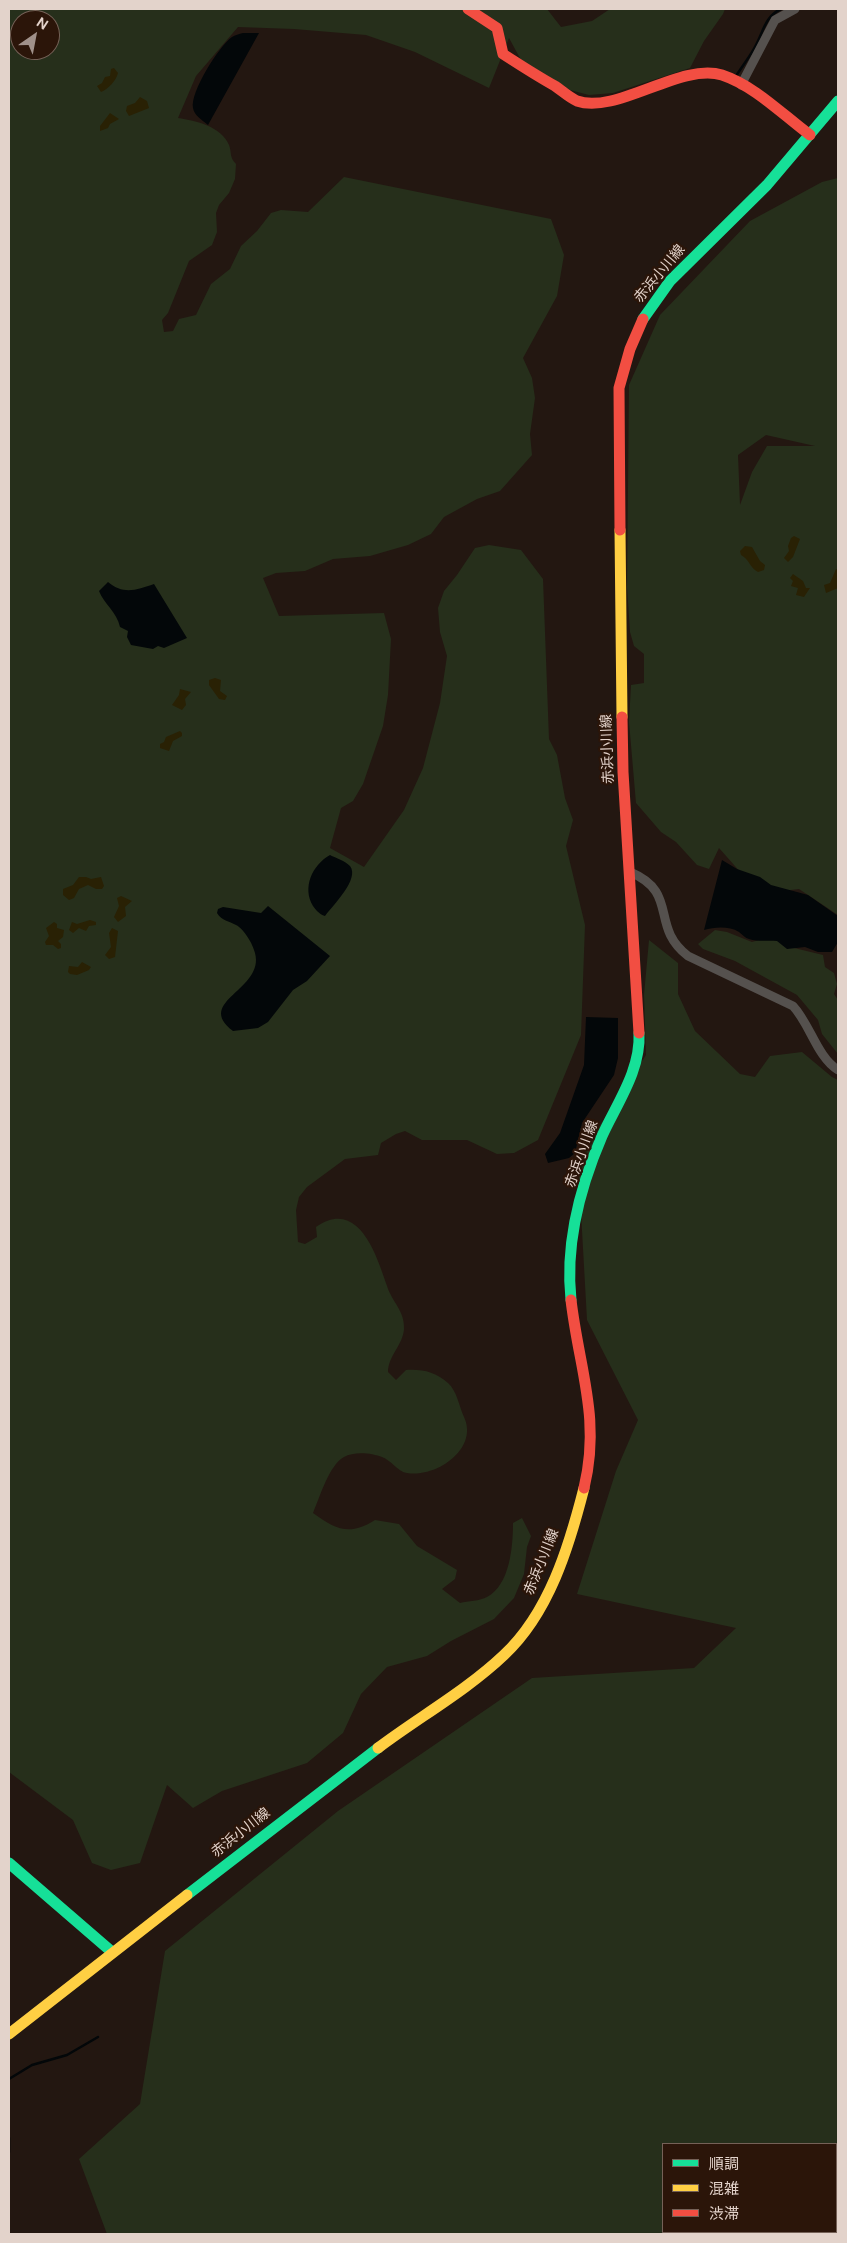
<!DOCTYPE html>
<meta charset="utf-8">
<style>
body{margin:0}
#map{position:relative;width:847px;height:2243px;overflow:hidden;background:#231711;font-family:"DM Sans","Noto Sans JP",sans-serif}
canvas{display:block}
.frame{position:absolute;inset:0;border:10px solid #e3d3cb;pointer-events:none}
.legend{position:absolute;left:662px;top:2143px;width:175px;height:90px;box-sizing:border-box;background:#2b1509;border:1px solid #756157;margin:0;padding:6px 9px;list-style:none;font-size:15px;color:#e3d3cb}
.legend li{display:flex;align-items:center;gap:10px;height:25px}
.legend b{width:25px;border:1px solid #756157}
.north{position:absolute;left:10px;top:10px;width:50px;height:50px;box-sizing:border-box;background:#2b1509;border:1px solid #756157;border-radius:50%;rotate:33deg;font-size:14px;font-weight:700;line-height:20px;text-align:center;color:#e3d3cb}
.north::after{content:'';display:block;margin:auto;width:18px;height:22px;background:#a0918a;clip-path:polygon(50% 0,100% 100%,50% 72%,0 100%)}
</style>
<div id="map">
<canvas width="847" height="2243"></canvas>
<div class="frame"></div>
<ul class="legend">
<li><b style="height:6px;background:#16e098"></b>順調</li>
<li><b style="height:6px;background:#ffcf43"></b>混雑</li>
<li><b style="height:6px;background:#f24e42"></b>渋滞</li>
</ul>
<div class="north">N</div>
</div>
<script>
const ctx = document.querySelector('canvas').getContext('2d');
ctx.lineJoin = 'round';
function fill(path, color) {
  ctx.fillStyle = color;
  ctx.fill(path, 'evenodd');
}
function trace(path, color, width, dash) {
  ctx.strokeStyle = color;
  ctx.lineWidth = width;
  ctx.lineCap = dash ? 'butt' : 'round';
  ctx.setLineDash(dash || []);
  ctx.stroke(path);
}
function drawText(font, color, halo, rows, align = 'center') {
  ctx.font = font + ' "DM Sans","Noto Sans JP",sans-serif';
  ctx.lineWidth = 4.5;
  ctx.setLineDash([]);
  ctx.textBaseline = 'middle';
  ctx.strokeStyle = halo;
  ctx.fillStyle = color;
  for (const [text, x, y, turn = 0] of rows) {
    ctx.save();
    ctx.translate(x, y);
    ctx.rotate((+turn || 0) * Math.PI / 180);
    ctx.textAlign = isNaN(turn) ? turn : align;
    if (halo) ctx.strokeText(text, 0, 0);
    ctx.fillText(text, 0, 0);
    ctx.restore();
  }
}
fill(new Path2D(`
 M9,9h538l14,18 31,-6 18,-12h115l-2,5 -19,27 -14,27 -77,25 -24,2 -19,-5 -49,-30 -12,-22 -20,50 -74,-36 -49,-17 -72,-6 -56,-2 -42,49 -18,42c18,3 43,8 51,27 3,8 0,12 7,19l-1,15 -6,14 -10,12 -3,8 1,19 -5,13 -23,16 -21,52 -6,7 2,12 9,-1 6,-12 17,-4 15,-31 19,-15 11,-23 16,-15 14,-18 10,-3 27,2 36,-35 207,42 13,36 -7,41 -34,62 9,20 3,20 -5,36 2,21 -32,36 -23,8 -33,18 -13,17 -23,11 -38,11 -37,3 -28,12 -29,2 -13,5 16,38 105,-3 7,26 -3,56 -5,31 -20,58 -10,17 -12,7 -11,40 34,19 40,-57 19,-42 17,-65 7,-47 -7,-24 -2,-24 6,-17 13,-16 18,-27 14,-3 32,5 22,29 6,160 8,16 8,43 8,22 -7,26 19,79 -4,110 -43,105 -24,13 -17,1 -30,-14h-45l-17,-9 -9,3 -15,9 -3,12 -33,4 -38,28 -8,10 -3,13 2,32 7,2 12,-7 -1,-10c43,-30 61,30 71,59 5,16 18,25 17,43 -1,16 -16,27 -16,43l8,8 10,-10c17,-1 29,2 42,13 9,8 11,23 16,34 15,32 -28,61 -57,56 -9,-1 -16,-13 -25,-16 -10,-4 -28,-6 -38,0 -15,8 -24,40 -31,56 23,17 37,23 62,7l24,4 18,22 40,24 -2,9 -13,10 18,14c8,-2 20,-2 27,-6 23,-12 26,-51 26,-74l9,-5 9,18 -4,11 -3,27 -10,24 -20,21 -43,22 -24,15 -40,11 -26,27 -18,39 -36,30 -85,28 -29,17 -26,-23 -27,78 -29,7 -19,-7 -19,-43 -64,-48zM20,20h30v30h-30z
 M838,178v737l-39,-26 -17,2 -40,-17 -23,-26 -10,21 -12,-4 -21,-23 -15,-10 -25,-29 -7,-81 2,-37 13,-2v-29l-10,-8 -4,-14 -3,-45 2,-202 31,-70 90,-94 72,-39zM766,435l49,11h-48l-15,26 -12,33 -2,-50z
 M715,930l12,2 25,10 21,-6 13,10 37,9 2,12 9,6 3,11 -3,10 4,6v54l-16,-20 -4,-14 -21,-25 -62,-34 -32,-12 -5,-5z
 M649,940l29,23v31l17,37 45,43 15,3 15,-21 32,-4 30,25 6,3v1154h-731l-28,-75 61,-55 25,-153 173,-140 194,-133 162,-10 42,-40 -159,-34 39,-123 22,-51 -51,-100 -9,-161 68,-104 -2,-60zM663,2144h173v88h-173z`), '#262f1b');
fill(new Path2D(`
 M114,68l4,5c-2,8 -10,16 -17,19l-4,-6 5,-3 3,-6 5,-1 1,-7z
 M140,97l7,4 2,7 -20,8 -3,-5 1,-5 8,-3z
 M110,113l9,6 -9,5 -2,4 -8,3v-5z
 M794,536l6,3 -7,18 -5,5 -4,-4 5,-7 -1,-5 3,-8z
 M745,546l7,1 8,14 5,4 -1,5 -6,2c-8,-4 -9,-13 -17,-17l-1,-4z
 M836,569l2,1v18l-12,5 -2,-8 6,-2z
 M793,574l10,7 3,7h4l-6,9 -8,-2 2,-7 -7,-2 2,-5 -3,-3z
 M215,678l6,2 -1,11 7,5 -2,4 -6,-1 -10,-14v-5z
 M180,689l11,3 -6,7 1,6 -4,5 -10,-5 7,-10z
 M180,731l2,2v3l-9,5 -4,10 -9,-3v-4l4,-2 2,-5z
 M79,877h7l5,2 10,-2 3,9 -2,3h-6l-8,-4 -9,4 -5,9 -5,2 -6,-5v-6l10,-4z
 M121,896l11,5 -7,6 1,9 -8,6 -4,-5 5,-11 -2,-8z
 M90,920l6,2v3l-7,1 -3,5 -7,-3 -6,5 -4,-3 3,-8 5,2z
 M54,922l3,2v4l7,2 -1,7 -5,4 3,3v4l-3,1 -5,-4h-7l-1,-3 4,-6 -3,-8z
 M112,928l6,3 -3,26 -6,2 -4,-4 6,-8 -2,-14z
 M82,962l9,5 -2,3 -12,5 -7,-1 -2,-2 1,-6 9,1z`), '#292104');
fill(new Path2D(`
 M243,33h16l-51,92c-6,-5 -14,-10 -15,-17 -3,-16 26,-62 39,-71 3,-2 7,-3 11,-4z
 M108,582c15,13 29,8 46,2l33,54 -23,10 -6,-2 -5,3 -22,-4 -4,-8 1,-6 -8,-4c-3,-15 -16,-23 -21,-36z
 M330,855c6,3 15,6 20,11 10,13 -17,39 -25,50 -6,-2 -9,-6 -12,-10 -11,-18 -1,-41 17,-51z
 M722,860l15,9 23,8 11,8 37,10 30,21v26l-6,10h-14l-13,-5 -18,2 -10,-8c-9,-1 -19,1 -28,-2 -4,-1 -6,-4 -10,-7 -10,-6 -24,-5 -35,-2z
 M268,906l62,50 -23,25 -14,9 -25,32 -10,6 -25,3c-39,-30 32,-41 22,-78 -2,-9 -11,-24 -19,-28 -7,-4 -14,-4 -19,-12l1,-4 5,-2 38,6z
 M586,1017l32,1v40l-4,17 -32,48 -7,30 -6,5 -21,5 -3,-9 15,-21 24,-68z`), '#030709');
trace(new Path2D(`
 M736,76c7,-11 16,-22 21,-33 7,-14 9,-27 24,-34
 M9,2079l23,-14 35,-10 31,-18
 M9,2138v14`), '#030709', 2.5);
trace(new Path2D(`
 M741,85l34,-65 20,-11
 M630,872c50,21 19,54 58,84l105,50c17,18 24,51 45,64`), '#55514e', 9);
trace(new Path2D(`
 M643,319l27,-38 97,-96 71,-84
 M571,1300c-6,-56 9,-113 31,-164 15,-33 39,-66 37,-103
 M9,1863l103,89
 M187,1895l191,-147`), '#16e098', 11);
trace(new Path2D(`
 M620,530l2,187
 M378,1748c41,-31 88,-57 126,-93 45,-42 65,-108 80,-167
 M9,2034l178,-139`), '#ffcf43', 11);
trace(new Path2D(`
 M468,9l29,19 6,26c17,11 34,22 52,32 7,5 15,12 22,15 39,14 104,-39 145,-26 33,11 61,40 88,60
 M620,530l-1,-142 11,-39 13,-30
 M622,717l1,55 16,261
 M571,1300c8,69 30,118 13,188`), '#f24e42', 11);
drawText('14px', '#e3d3cb', '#2b1509', [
 ["赤浜小川線",660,274,-50],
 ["赤浜小川線",608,749,-92],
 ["赤浜小川線",582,1154,-70],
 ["赤浜小川線",542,1562,-68],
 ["赤浜小川線",241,1833,-38]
]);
</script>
